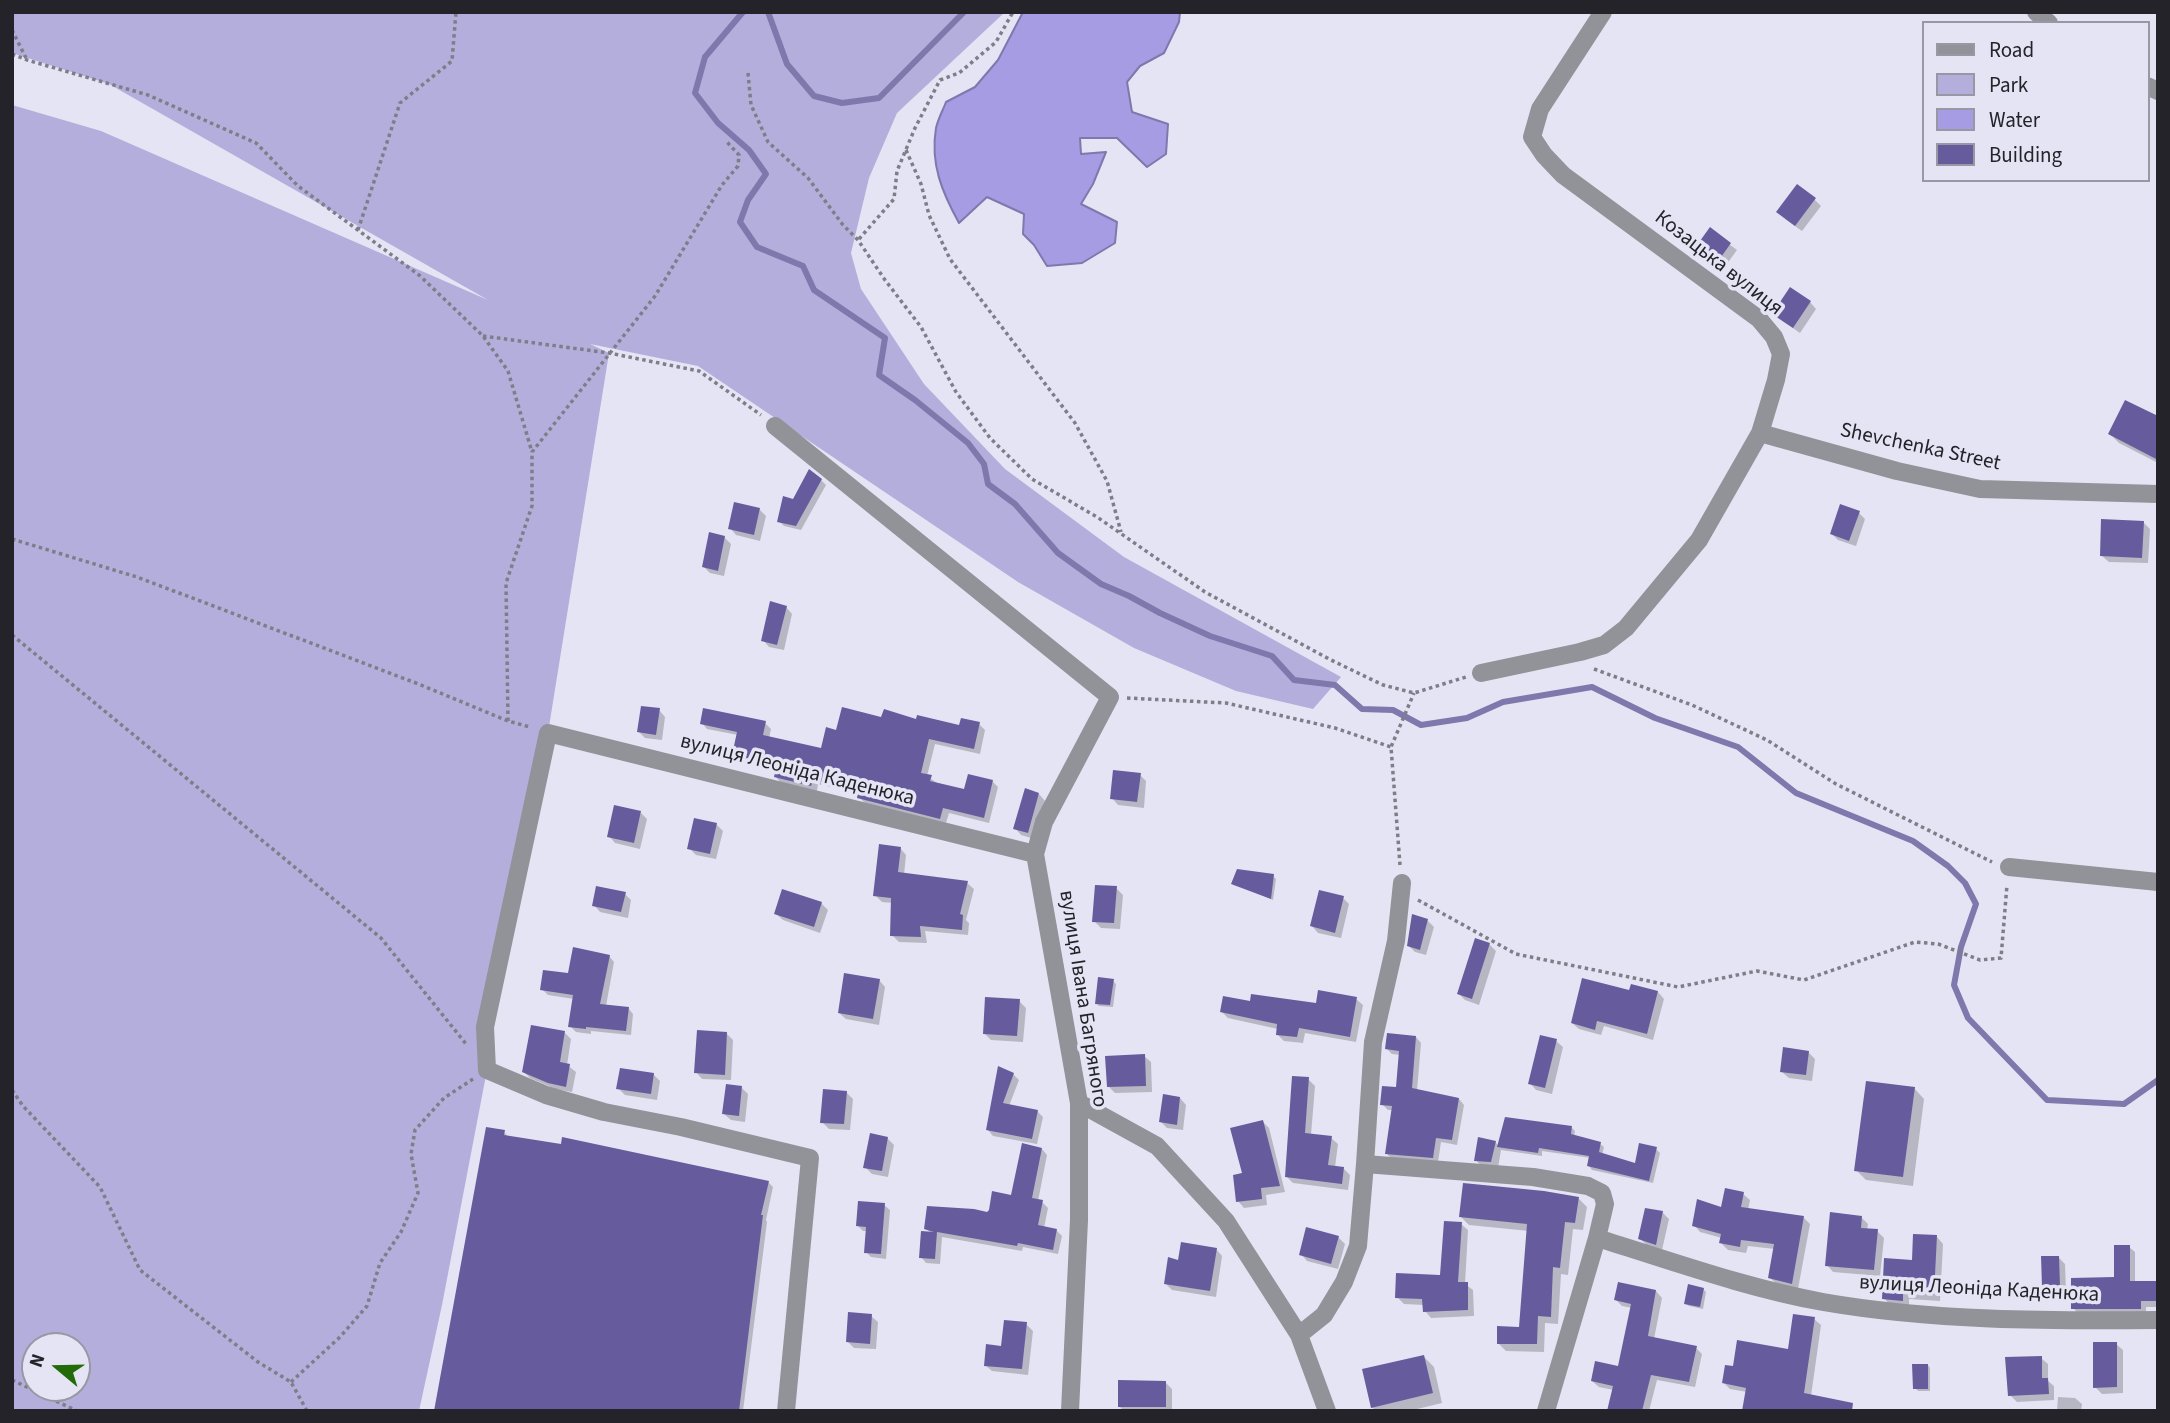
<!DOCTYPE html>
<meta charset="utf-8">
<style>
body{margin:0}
#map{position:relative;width:2170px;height:1423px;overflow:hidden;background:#e5e4f4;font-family:"Source Sans 3",sans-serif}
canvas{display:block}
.frame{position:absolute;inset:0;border:14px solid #242329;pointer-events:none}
.legend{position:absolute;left:1922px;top:21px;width:228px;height:161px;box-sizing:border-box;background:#e5e4f4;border:2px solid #9897a3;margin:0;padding:9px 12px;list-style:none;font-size:21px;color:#242329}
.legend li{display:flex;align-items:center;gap:14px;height:35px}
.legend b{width:35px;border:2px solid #9897a3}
.north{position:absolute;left:21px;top:1332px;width:70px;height:70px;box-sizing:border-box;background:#e5e4f4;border:2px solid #9897a3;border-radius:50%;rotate:289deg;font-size:19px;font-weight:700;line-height:28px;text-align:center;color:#242329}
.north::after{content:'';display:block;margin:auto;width:24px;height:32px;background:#236b08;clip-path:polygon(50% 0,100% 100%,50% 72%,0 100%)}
</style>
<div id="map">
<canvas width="2170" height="1423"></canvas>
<div class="frame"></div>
<ul class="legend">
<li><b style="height:9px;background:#929299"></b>Road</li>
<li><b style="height:19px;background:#b3aedb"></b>Park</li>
<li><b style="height:19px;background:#a59ce4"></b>Water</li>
<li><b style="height:19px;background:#665b9d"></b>Building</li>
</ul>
<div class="north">N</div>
</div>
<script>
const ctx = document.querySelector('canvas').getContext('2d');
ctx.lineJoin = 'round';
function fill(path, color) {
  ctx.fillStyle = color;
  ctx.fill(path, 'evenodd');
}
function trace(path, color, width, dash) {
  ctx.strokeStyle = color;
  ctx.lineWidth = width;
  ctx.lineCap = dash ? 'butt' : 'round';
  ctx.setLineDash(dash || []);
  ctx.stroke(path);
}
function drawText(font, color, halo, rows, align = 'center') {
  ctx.font = font + ' "Source Sans 3",sans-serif';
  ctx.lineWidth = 7;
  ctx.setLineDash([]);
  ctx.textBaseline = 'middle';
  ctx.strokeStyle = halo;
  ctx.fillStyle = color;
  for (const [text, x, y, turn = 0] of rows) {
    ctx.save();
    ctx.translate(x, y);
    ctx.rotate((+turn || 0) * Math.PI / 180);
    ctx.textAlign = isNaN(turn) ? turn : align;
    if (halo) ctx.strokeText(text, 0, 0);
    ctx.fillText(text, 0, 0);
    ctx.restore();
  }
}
fill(new Path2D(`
 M12,12h993l-108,101 -28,65 -18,75 10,36 63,95 81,85 119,88 217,120 -28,32 -77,-18 -102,-43 -116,-66 -320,-216 -108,-22 19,9 -61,380 -63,294 2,43 -45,235 -23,106h-407v-1306l89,26 387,169 -379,-216 -97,-31zM35,1346h42v42h-42z`), '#b3aedb');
const water = new Path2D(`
 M1023,12h157l-1,10 -15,31 -24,13 -13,16 5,30 36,12 -2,30 -19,13 -30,-29h-37l1,16 25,-2 -13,32 -12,20 36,18 -2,21 -33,20 -35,3 -13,-21 -11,-11 1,-20 -37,-17 -28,26c-17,-31 -29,-59 -23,-95 2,-9 7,-18 10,-26l29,-15 23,-27z`);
fill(water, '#a59ce4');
trace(water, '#7e78ac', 2);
fill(new Path2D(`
 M1814,199l7,7 -19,25 -17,-12z
 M1710,230l27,20 -16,22 -20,-14z
 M1810,302l6,7 -16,24 -19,-13z
 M2158,418v45l-39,-20 -9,-9z
 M821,480l5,5 -25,45 -17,-4 -5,-5 15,-20z
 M759,509l7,7 -6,25 -24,-6 -6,-7z
 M1859,513l6,6 -9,27 -18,-6 -6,-6z
 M2143,522l7,7 -2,34 -39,-1 -7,-6z
 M724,537l7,7 -7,32 -14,-3 -6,-6z
 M786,607l6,7 -8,36 -15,-3 -6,-7z
 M659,710l6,7 -3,23 -17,-2 -6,-6z
 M882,719l36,2 43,6 18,-3 6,6 -5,24 -45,-10 -8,32 10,7 29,8 26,-10 6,6 -9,36 -40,-10 -3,10 -81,-20 -6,-6v-3l-41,-10 -1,7 -36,-8 -5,-6 2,-9 -38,-8 -6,-6 4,-19 -31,-6 -5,-6h63l6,6 -2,9 53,12 15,-18z
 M1140,775l6,6 -2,27 -26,-3 -6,-7z
 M1039,794l6,7 -11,38 -13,-4 -6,-7z
 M641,813l6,6 -7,30 -25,-6 -6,-7z
 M716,824l7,7 -7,28 -20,-4 -7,-7z
 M900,848l6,7 -2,20 63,8 7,6 -8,31 3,3 -1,12 -43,-4 2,12 -28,-1 -7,-7 1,-32 -11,-1 -7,-7z
 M1273,876l3,3 -3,21 -40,-17z
 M1116,888l7,7 -3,34 -19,-1 -7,-7z
 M625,894l6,6 -3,18 -28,-6 -6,-7z
 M1343,898l6,6 -8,34 -23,-5 -6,-7z
 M821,903l7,7 -8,23 -37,-13 -7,-6z
 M1427,920l7,7 -8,28 -11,-3 -7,-7z
 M1489,944l7,7 -17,54 -14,-5 -6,-6z
 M609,956l5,6 -8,44 22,2 5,6 -2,21 -40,-4v3l-15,-2 -6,-6 4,-27 -26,-4 -6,-6z
 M879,980l6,7 -6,38 -33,-6 -7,-6z
 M1113,981l3,3 -3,23 -14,-1 -3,-3z
 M1630,992h28l6,7 -11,41 -49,-14 -3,9 -22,-6 -7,-6z
 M1356,999l7,6 -7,37 -51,-9 -2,10 -19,-2 -7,-7 1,-5 -50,-11 -6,-6 30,-9 66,1z
 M1019,1001l7,7 -3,34 -32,-2 -7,-7z
 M564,1032l7,7 -4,26 9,7 -4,20 -16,-3 -26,-11 -6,-6z
 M727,1034l6,6 -2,40 -29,-1 -6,-7z
 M1416,1037l5,6 -4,48 42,8 5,6 -7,40 -16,-3 -3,20 -46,-3 -5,-5 6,-44h-5l-6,-6 15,-15 4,-34 -9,-1 -5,-5z
 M1556,1041l7,6 -11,47 -16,-4 -6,-7z
 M1808,1052l7,7 -3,22 -23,-3 -7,-6z
 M1144,1056l7,6 1,30 -37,1 -6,-6z
 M653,1074l7,7 -3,19 -32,-5 -7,-7z
 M1013,1074l6,6 -10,26 28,5 6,6 -6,27 -44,-8 -5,-6z
 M1308,1079l7,7 -4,49 20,3 7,6 -3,23 8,1 7,7 -2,15 -55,-7 -7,-7z
 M742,1088l6,6 -3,28 -14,-2 -7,-6z
 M1914,1088l10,11 -11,87 -47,-6 -10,-10z
 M846,1092l7,7 -3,31 -21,-1 -7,-7z
 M1180,1098l6,7 -3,25 -16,-2 -6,-6z
 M1263,1122l6,6 16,64 -19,3 1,10 -23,3 -6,-7 6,-26z
 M1571,1127l4,4 -1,6 26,7 4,3 -2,8 34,10 20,-16 4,4 -7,30 -61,-13 -3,-4 2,-8 -49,-7v5l-41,-6 -3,18 -16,-1 -6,-7 19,-18 4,4z
 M504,1132l5,6 259,44 5,5 -7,33 1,2 -24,189h-307z
 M887,1138l7,7 -6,32 -16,-3 -7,-7z
 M1042,1149l5,6 -9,46 4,1 6,6 -4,20 12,2 6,6 -4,18 -35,-7 -1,4 -80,-14 -2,27 -14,-1 -5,-6 10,-24 -5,-4 61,-15 25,-17z
 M1743,1194l7,6 -2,10 56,8 6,6 -12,65 -21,-5 -7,-6 5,-29 -27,-3 -2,7 -18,-3 -7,-7 1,-5 -22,-6 -6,-7 29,-16z
 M1579,1199l8,8 -4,23 -10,-1 -5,46 -7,-1 -3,50 -13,-1 -1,29 -38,-1 -8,-8 22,-15 9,-97 -60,-6 -8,-8z
 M884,1205l6,5 -4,49 -15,-2 -5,-5 1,-21h-4l-5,-5z
 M1662,1212l7,7 -7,31 -15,-5 -7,-6z
 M1861,1217l7,7 -1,6 10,1 7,7 -4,38 -47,-4 -6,-7z
 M1461,1224l7,6 -3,54 8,6 1,26 -43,2 -6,-7 -1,-6 -20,-1 -7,-7 45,-20z
 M1338,1237l7,7 -7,25 -31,-8 -6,-7z
 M1937,1237l6,7 -3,57 -31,-2v8l-19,-2 -6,-7z
 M2129,1247l6,5v31h23v24h-12v7h-67l-6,-6 43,-29z
 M1216,1249l6,7 -6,41 -44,-7 -6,-6 14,-22z
 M2059,1258l6,6 1,28h-16l-7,-6z
 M1703,1289l3,3 -3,17 -14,-3 -3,-2z
 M1656,1291l6,7 -8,41 42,9 6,6 -7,33 -38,-7 -8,31h-40l5,-21 -15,-3 -7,-6 27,-13 13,-60 -10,-2 -6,-6z
 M871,1316l7,6 -2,27 -22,-1 -7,-7z
 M1814,1319l7,6 -10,71 -64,-4 -17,-3 -6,-6 11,-15 54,-17z
 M1026,1324l7,7 -5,44 -36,-4 -7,-6z
 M2116,1344l7,6v43l-21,1 -7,-7z
 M1424,1357l10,10 8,36 -33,8h-33l-4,-4z
 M2041,1358l7,6v17l6,5v14l-37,2 -7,-7z
 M1928,1365l2,3v23h-12l-3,-3z
 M1166,1383l6,6v22h-48l-5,-5z
 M2058,1397l17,1 7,6 -1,7h-24z`), '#0003');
trace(new Path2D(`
 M743,12l-38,45 -10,36 23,30 31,27 17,24 -18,26 -8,22 17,25 46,19 11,24 71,48 -6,37 36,25 53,43 16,21 4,20 27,20 43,49 43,31 28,12 31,17 50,23 62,20 22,24 41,5 27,24 31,1 28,15 46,-7 36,-16 89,-15 63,31 83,29 58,46 117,48 35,25 17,17 11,21 -15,43 -7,38 14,33 79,82 77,4 34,-24
 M768,12l19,52 27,32 28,7 37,-5 85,-86`), '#7e78ac', 6);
fill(new Path2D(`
 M1797,184l19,14 -21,28 -19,-14z
 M1710,227l21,16 -17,24 -22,-15z
 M1790,287l21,14 -18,27 -21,-14z
 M2125,400l33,16v44l-50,-26z
 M809,469l13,10 -26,47 -19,-4 6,-26 10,3z
 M734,502l26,6 -6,27 -26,-6z
 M1840,504l20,7 -11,30 -19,-7z
 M2101,519l43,2 -2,37 -42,-2z
 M709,532l16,4 -7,35 -16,-4z
 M770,601l17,5 -10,39 -16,-4z
 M641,706l19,2 -4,27 -19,-3z
 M842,707l39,10 3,-8 32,10 1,-4 42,10 2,-7 19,4 -6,27 -45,-10 -8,34 11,2 -2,6 34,8 4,-15 25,6 -9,38 -41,-10 -3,11 -83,-21 1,-7 -45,-11 -2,6 -37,-9 3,-13 -45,-9 5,-23 -37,-8 3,-16 63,13 -3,14 58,13 5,-21 10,3z
 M1113,770l28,3 -4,29 -27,-3z
 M1025,788l14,5 -11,40 -15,-4z
 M614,805l27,6 -7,32 -27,-6z
 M694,818l23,5 -7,31 -23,-5z
 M879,844l22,3 -3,25 70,9 -8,33 3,1 -1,15 -42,-4 1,11 -31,-1 1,-38 -18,-2z
 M1237,869l37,5 -3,25 -40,-15z
 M1095,885l22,1 -3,37 -22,-1z
 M596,886l30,6 -5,20 -29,-6z
 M782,889l40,13 -8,25 -40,-13z
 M1319,890l25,6 -9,37 -25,-7z
 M1412,914l16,5 -8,31 -13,-4z
 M1475,938l15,5 -18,56 -15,-5z
 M573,947l37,8 -10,49 29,3 -3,24 -40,-4v2l-18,-2 5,-32 -33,-5 3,-20 25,3z
 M844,973l36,6 -7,40 -35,-6z
 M1098,977l16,2 -4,26 -15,-1z
 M1582,978l47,12 2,-6 27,7 -11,43 -50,-13 -2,9 -24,-7z
 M1318,990l39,7 -7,40 -51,-9 -2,9 -21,-2 1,-11 -57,-12 3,-16 27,5 1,-7 65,9z
 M985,997l35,2 -3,37 -34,-2z
 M531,1025l34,6 -5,31 10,2 -4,23 -18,-4 -26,-11z
 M697,1030l30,2 -2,43 -31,-2z
 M1387,1033l29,3 -4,52 47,10 -7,42 -16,-2 -3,20 -48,-4 7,-48 -12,-1 2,-19 14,1 3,-36 -14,-2z
 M1540,1035l17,4 -12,49 -17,-4z
 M1783,1047l26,4 -3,24 -26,-3z
 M1145,1054l1,32 -39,1 -2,-31z
 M998,1066l16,7 -11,30 35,7 -6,29 -46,-9z
 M620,1068l34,5 -3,21 -35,-5z
 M1292,1076l17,1 -4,56 27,3 -4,29 16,2 -2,17 -57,-7z
 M1866,1081l49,6 -12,90 -49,-6z
 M726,1084l16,2 -3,30 -17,-2z
 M823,1089l24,2 -3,33 -24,-1z
 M1163,1094l17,3 -3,28 -18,-3z
 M1505,1117l67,9 -1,8 30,8 -2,10 36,11 4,-20 18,4 -8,34 -62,-15 2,-10 -50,-8 -1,5 -41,-6z
 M1263,1120l17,66 -19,2 1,11 -26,3 -3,-27 9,-2 -12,-45z
 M486,1127l19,3 -1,5 57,9 1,-7 207,44 -8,34h2l-24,196h-305z
 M870,1133l18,4 -6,34 -19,-3z
 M1478,1137l18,4 -5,21 -17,-1z
 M1022,1143l20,5 -10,50 11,2 -5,25 19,4 -4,21 -35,-7 -1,3 -80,-14 -2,27 -16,-1 2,-27 13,1 -10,-3 3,-23 47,3 13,3 2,-2 3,-19 19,4z
 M1463,1183l81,8 35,6 -4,26 -10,-1 -5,46 -7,-1 -2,50 -13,-1 -1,28h-40v-18l22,1 8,-103 -68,-7z
 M1725,1188l19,4 -3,15 63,9 -12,68 -24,-6 6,-34 -33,-4 -1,7 -21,-4 2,-9 -29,-8 5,-27 24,8z
 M858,1201l27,2 -4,51 -17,-1 2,-26 -10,-1z
 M1645,1208l18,3 -7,34 -18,-6z
 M1830,1212l32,4 -1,12 17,1 -4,41 -49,-4z
 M1444,1221l18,1 -4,60h10v28l-45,2 -1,-13 -27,-1 1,-25 44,2z
 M1306,1227l33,9 -8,28 -32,-9z
 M1913,1234l24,1 -3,60 -31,-2v8l-21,-2 2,-41 28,2z
 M1181,1242l36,6 -7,43 -46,-7 4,-27 10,3z
 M2114,1245h16v36h28v20h-17v8h-70v-31l43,-1z
 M2041,1256h18l1,30 -18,1z
 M1618,1282l38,8 -8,46 49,10 -8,36 -38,-7 -9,36h-35l6,-25 -22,-5 4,-20 23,5 13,-62 -17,-4z
 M1688,1284l16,4 -4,19 -16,-3z
 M848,1312l24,2 -2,30 -24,-2z
 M1793,1314l22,3 -11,76 49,10 -1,8h-110l4,-23 -24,-5 3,-18 8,1 4,-26 51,9z
 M1004,1320l23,2 -5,47 -38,-3 2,-22 15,2z
 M2093,1342h24v45l-24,1z
 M1424,1355l9,38 -62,15 -9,-39z
 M2042,1356v22h6l1,16 -41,2 -3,-39z
 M1912,1364h16v25h-15z
 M1118,1380l48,1v26h-48z`), '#665b9d');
trace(new Path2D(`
 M12,30l14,28
 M12,54l15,6 121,35 108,48 42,43 121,89 64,61 25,35 24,81
 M748,73l3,32 17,37 40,36 35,47 15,15 27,40 36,47 35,65 34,46 42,41 65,38 108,75 126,68 52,25 31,8 52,-16
 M906,150l15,34 8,31 21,44 125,164 32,58 14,51
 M358,230l42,-127 52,-42 4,-49
 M859,239l35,-40 3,-28 18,-43 25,-48 19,-7 37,-31 17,-30
 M483,336l126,17 90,18 62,44
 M12,539l125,38 279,106 92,38 22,6
 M12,635l369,303 85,106
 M1594,669l98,36 75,35 69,44 156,78
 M1127,698l99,5 109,25 56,19
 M508,721l-2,-138 26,-77v-54l123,-156 67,-111 16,-19 1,-11 -12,-13
 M1400,865l-9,-118 23,-54
 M1418,900l98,54 162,33 79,-16 47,9 111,-38 23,2 42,16 21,-2 6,-73
 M12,1090l11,16 77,81 40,83 118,92 33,20 16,29
 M12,1380l65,31
 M291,1382l49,-45 27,-31 13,-43 21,-31 17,-39 -7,-39 4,-24 29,-32 29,-19`), '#7e7d88', 3.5, [3.5, 3.5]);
trace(new Path2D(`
 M2036,12l13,11
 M2147,86l11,5
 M775,426l335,271 -66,125 -9,32 44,249v117l-9,191
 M1760,433l137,38 83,18 178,5
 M1481,673l99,-21 24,-7 22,-17 73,-88 61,-107 16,-53 5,-26 -7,-17 -15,-18 -196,-144 -19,-20 -12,-18 8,-28 63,-97
 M2009,867l149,15
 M1079,1103l78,43 69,75 73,114 28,76
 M1365,1164l168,13 55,9 14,7 3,11 -8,34
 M1299,1335l25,-20 20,-33 14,-36 7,-82 8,-122 23,-101 6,-58
 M786,1411l24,-253 -129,-31 -77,-15 -58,-17 -59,-25 -2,-43 63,-294 487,121
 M1546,1411l51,-173c75,23 149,50 226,64 109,19 224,19 335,18`), '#929299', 18);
drawText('21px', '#242329', '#e5e4f4', [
 ["Козацька вулиця",1718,264,38],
 ["Shevchenka Street",1920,448,12],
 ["вулиця Леоніда Каденюка",797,771,14],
 ["вулиця Івана Багряного",1082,999,81],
 ["вулиця Леоніда Каденюка",1979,1290,3]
]);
</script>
